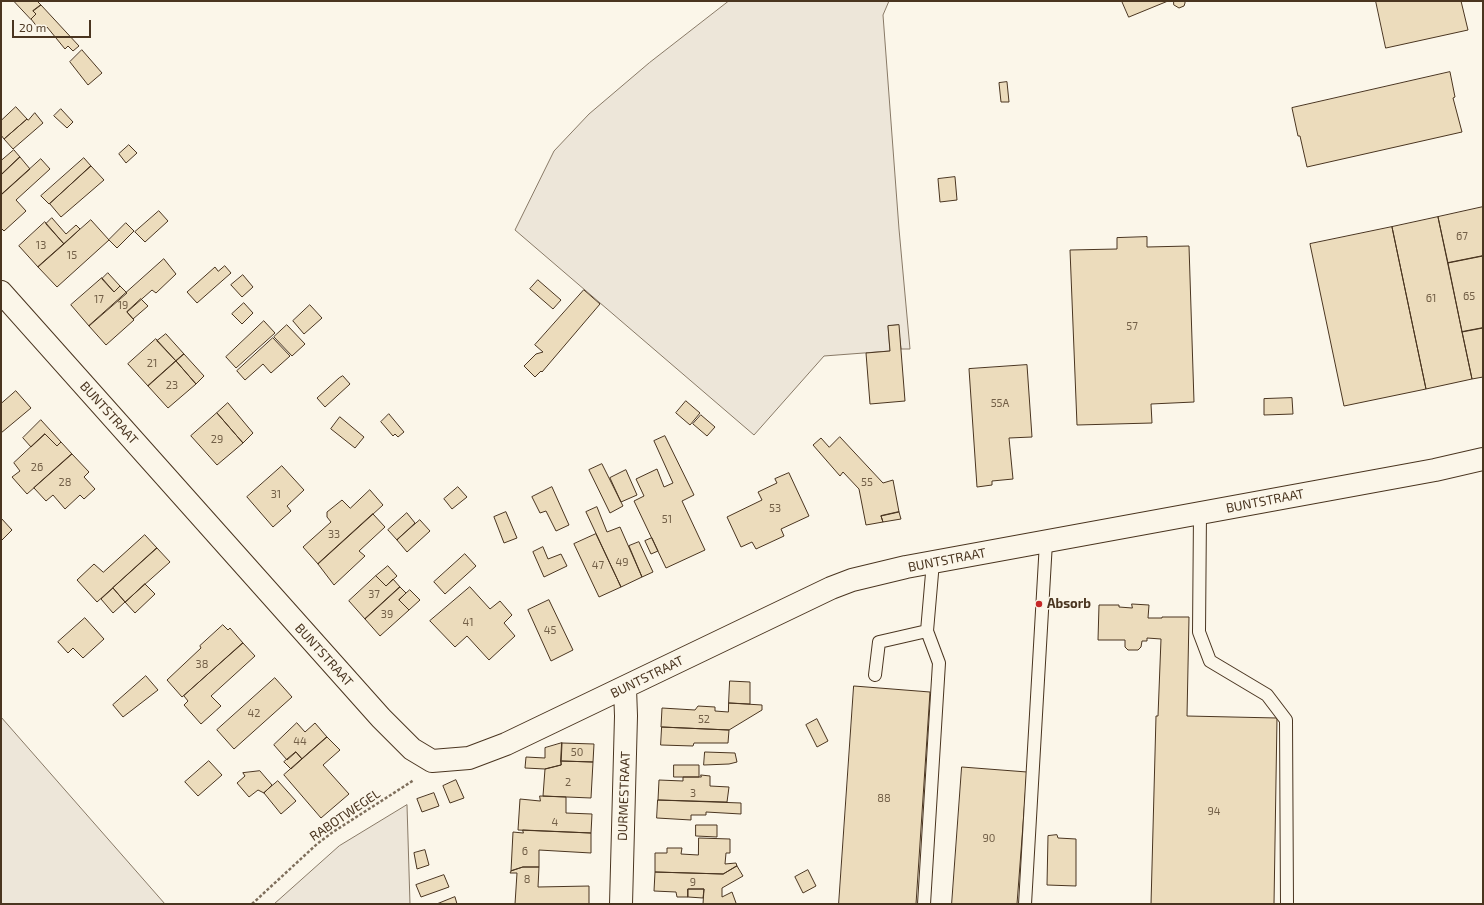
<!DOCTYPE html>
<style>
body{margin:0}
#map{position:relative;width:1484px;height:905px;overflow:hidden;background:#fbf6e9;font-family:"Exo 2",sans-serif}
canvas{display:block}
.frame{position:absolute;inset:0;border:2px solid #4a3520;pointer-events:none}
.scale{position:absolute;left:12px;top:20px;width:79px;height:18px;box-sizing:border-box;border:2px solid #4a3520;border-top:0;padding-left:5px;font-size:12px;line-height:14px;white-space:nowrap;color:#4a3520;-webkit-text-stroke:3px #fbf6e9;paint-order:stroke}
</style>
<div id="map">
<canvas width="1484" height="905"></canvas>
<div class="frame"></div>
<div class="scale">20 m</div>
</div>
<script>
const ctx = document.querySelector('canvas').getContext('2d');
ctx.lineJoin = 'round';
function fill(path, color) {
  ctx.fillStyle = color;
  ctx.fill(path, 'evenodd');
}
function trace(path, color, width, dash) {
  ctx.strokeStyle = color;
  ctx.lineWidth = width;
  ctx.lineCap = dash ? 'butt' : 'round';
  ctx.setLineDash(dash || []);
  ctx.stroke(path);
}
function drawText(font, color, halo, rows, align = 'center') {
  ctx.font = font + ' "Exo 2",sans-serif';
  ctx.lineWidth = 3;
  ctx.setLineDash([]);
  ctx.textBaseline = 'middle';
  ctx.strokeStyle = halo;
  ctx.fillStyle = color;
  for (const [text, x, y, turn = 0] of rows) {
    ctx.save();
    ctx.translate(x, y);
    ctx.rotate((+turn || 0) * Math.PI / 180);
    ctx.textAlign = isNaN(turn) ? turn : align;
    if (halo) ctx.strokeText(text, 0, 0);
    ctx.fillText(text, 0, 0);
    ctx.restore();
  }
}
const green = new Path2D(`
 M729,1h160l-6,14 16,214 11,120h-9l-3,-24 -10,1 2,25 -66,5 -70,79 -239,-205 39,-79 35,-37 60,-51z
 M1,717l164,187h-164z
 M407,805l3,99h-136l65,-58z`);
fill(green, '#ede6d9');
trace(green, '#887966', 1);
const building = new Path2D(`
 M14,1h23l4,4 -8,6 3,3 -5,5z
 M1122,1h46l-39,16z
 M1174,1h11v2l-1,3 -5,2 -5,-3z
 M1376,1h85l7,29 -82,18z
 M41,5l38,41 -6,5 -5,-5 -3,3 -18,-22 -5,6 -11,-14 5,-5 -3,-3z
 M82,50l20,23 -14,12 -18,-23z
 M1450,72l5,25 -2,1 9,34 -155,35 -7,-31h-2l-6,-28z
 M1007,82l2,20h-8l-2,-19z
 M16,107l11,12 -23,20 -3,-4v-14z
 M61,109l12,13 -6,6 -13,-12z
 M35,113l8,10 -30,26 -9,-10 23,-20 1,1z
 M129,145l8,8 -11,10 -7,-9z
 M14,150l6,7 -19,18v-14z
 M20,157l10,12 -29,26v-20z
 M84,158l7,8 -42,38 -8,-8z
 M41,159l9,10 -34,31 10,11 -22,20 -3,-3v-33z
 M91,166l13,14 -43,37 -11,-13z
 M955,177l2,23 -17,2 -2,-23z
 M1483,207v49l-35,7 -10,-46z
 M159,211l9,10 -23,21 -10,-10z
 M1438,217l34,162 -46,10 -34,-162z
 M52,218l14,16 10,-9 4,4 -16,15 -18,-20z
 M91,220l18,20 -52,47 -19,-20z
 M45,222l19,22 -26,23 -19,-21z
 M126,223l8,8 -17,17 -8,-8z
 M1392,227l34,162 -82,17 -34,-162z
 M1147,237v10l42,-1 5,156 -43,2 1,19 -75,2 -7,-175 47,-1v-11z
 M1483,256v72l-21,4 -14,-69z
 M164,259l12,15 -20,19 -4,-3 -25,22 7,8 -28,25 -17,-19z
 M225,266l6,7 -34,30 -10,-11 28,-25 3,4z
 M108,273l12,13 -6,6 -12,-13z
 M243,275l10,12 -11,10 -11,-12z
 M102,278l12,14 6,-6 7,7 -38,33 -18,-21z
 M538,280l23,20 -8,9 -23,-20z
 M584,290l16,14 -58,68 -1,-1 -6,6 -11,-11 12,-12 7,-2 -8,-7z
 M141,299l7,7 -15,13 -6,-7z
 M244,303l9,10 -11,11 -10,-10z
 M310,305l12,13 -18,16 -11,-13z
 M264,321l11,12 -39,35 -10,-11z
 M287,325l18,19 -13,12 -18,-19z
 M899,325l6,76 -35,3 -4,-51 24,-2 -2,-25z
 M1483,328v49l-11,2 -10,-47z
 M166,334l18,20 -8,7 -19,-20z
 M273,338l17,18 -19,17 -8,-9 -18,16 -8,-9z
 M156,339l20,22 -28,25 -20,-22z
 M184,354l20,22 -8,8 -20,-23z
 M176,361l20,23 -28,24 -20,-22z
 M1027,365l5,72 -23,1 4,41 -21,2v4l-15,2 -8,-118z
 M343,376l7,8 -25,23 -8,-9 22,-20z
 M16,391l15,17 -30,25v-29z
 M1292,398l1,16 -29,1v-16z
 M686,401l14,12 -10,12 -14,-12z
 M228,403l25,30 -10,10 -26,-30z
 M217,413l26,30 -26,22 -26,-29z
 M389,414l15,18 -6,5 -3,-3 -2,2 -12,-14z
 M701,415l14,12 -8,9 -14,-12z
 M340,417l24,20 -9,11 -24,-19z
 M41,420l20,22 -4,4 -12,-12 -14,13 -8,-9z
 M45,434l12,12 4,-4 11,12 -45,40 -15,-17 8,-6 -6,-8z
 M665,436l29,59 -12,6 23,49 -39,18 -32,-67 10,-5 -8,-17 21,-10 7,18 9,-4 -19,-42z
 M840,437l43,46 10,-3 6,32 -18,4 2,6 -17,3 -7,-36 -16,-17 -3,4 -27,-31 8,-7 8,9z
 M72,454l17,18 -5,5 11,12 -11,10 -4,-4 -15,14 -12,-14 -7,6 -12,-13z
 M602,464l21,42 -13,7 -21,-43z
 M282,466l22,24 -17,16 4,5 -18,16 -26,-30z
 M626,470l11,25 -16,7 -11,-24z
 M789,473l20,43 -28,13 3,7 -28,13 -4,-7 -11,5 -14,-30 35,-17 -4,-8 19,-9 -2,-4z
 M458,487l9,10 -15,12 -8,-10z
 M552,487l17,38 -13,6 -10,-20 -6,2 -8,-16z
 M370,490l13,15 -65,59 -15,-17 28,-25 -4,-5v-5l15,-12 8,8z
 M597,507l10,25 13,-5 22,50 -21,10 -35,-75z
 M506,512l11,26 -13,5 -10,-26z
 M899,512l2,7 -18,3 -2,-6z
 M407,513l8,10 -18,17 -9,-10z
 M373,514l12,13 -26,24 6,5 -31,29 -16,-21z
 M1,518l11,12 -11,11z
 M420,520l10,11 -23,21 -10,-12z
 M596,534l25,53 -22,10 -25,-53z
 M145,535l12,13 -60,54 -20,-22 17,-16 9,8z
 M652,538l6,13 -7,3 -6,-13z
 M639,542l14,30 -11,5 -13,-31z
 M543,547l5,12 13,-5 6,12 -23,11 -11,-25z
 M157,548l13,14 -45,40 -12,-14z
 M465,554l11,12 -31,28 -11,-12z
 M388,566l9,10 -11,10 -10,-10z
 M376,576l10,10 7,-7 7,8 -35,32 -16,-18z
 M145,584l10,10 -20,19 -10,-11 -12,11 -12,-14 12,-11 12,14z
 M400,587l6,6 -7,7 10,10 -29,26 -15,-17z
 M470,587l20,22 10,-8 12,14 -8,8 11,13 -26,24 -22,-24 -12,11 -25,-26z
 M410,590l10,10 -11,10 -10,-10z
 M549,600l24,50 -22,11 -23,-51z
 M1132,604l17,1 -1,13h14v-1h27l-2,99 90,2 -3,186h-123l5,-188h2l3,-77 -14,-1v3h-5l-1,6 -3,3h-10l-3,-3v-7h-27l1,-35h20v2l13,1z
 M85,618l19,21 -21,19 -10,-10 -5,5 -10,-11z
 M223,625l5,5 2,-2 13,15 -61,54 -15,-17 34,-32 -1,-2z
 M243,643l12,13 -44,40 10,10 -20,18 -17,-19 4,-4 -4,-5z
 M146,676l12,14 -35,27 -10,-12z
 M275,678l17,19 -58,52 -17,-19z
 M730,681l20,1v22l-21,-1z
 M854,686l76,6 -14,212h-77z
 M729,703l33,2v5l-33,20 -68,-3 1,-19 33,2 3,-4 17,1v4l13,1z
 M817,719l11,22 -11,6 -11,-22z
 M297,723l8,9 10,-9 12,14 -25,22 -6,-7 -9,8 -13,-15z
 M662,727l67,3 -1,13h-34l-1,3 -32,-1z
 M327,737l13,13 -17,15 26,29 -28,24 -37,-43z
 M562,743l-1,22 -16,4 -20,-1 1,-11 19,1v-10z
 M562,743l32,1 -1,18 -32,-1z
 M296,752l6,7 -11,10 -7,-7z
 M705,752l30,1 2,9 -8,2 -25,1z
 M209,761l13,14 -24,21 -13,-14z
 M561,761l32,1 -2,36 -48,-2 2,-27 16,-4z
 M674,765h25v12h-25z
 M962,767l65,5 -10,132h-65z
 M260,771l12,14 -8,8 -6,-3 -9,7 -12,-14 8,-7 -2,-3z
 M701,775l9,1v10l19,1 -2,15 -69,-2 1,-20 24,1v-4h18z
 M456,780l8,18 -14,5 -7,-17z
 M278,781l18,20 -15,13 -17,-21z
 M434,793l5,13 -17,6 -5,-13z
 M540,796l26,1v16l26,1 -1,19 -73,-3 2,-31 20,2z
 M658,800l83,3v11l-35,-2v3h-15v5l-34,-2z
 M696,825h21v12l-21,-1z
 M523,830l68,3v20l-52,-3v17h-16l-12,4 2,-39 10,1z
 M1057,835l1,3 18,1v47l-29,-1 1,-49z
 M699,838l31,1v14h-4l-1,11 11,-1 1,3 -14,8 -68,-2v-19h12v-5h15l-1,6 17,1z
 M425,850l4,15 -12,4 -3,-16z
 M737,866l6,10 -21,12v9l10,-5 4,11 -1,1h-32l1,-15h-16v8h-11l-1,-5 -22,-1 1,-19 68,2z
 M523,867h16l-1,20 51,-1v18h-74l2,-31h-7l1,-2z
 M808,870l8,16 -13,7 -8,-16z
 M444,875l5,12 -28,10 -5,-12z
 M688,889h16l-1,9 -15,-1z
 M455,897l2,7h-20z`);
fill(building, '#ecdcbc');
trace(building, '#4a3520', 1);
const lane = new Path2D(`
 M1200,513l-1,119 11,29 57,34 19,25 1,184
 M875,675l4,-33 48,-11 6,-69
 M924,904l15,-241 -12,-32
 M1025,904l21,-362`);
const street = new Path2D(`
 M1,292l380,426 31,31 20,12 37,-3 37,-14 325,-156 21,-8 54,-13 529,-97 48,-11
 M621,904l5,-188 -1,-28`);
trace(lane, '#4a3520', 14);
trace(street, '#4a3520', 24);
trace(new Path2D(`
 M252,904l65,-60 16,-12 81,-52`), '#7f6f5c', 2.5, [3, 2]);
trace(lane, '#fbf6e9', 12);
trace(street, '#fbf6e9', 22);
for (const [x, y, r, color] of [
 [1039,604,4,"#c62828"]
]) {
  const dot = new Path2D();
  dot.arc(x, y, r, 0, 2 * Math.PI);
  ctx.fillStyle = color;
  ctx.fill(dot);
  trace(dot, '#fbf6e9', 1.5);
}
drawText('11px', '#725f47', null, [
 ["67",1462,236],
 ["13",41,245],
 ["15",72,255],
 ["65",1469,296],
 ["61",1431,298],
 ["17",99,299],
 ["19",123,305],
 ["57",1132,326],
 ["21",152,363],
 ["23",172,385],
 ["55A",1000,403],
 ["29",217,439],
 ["26",37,467],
 ["28",65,482],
 ["55",867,482],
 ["31",276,494],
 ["53",775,508],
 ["51",667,519],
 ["33",334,534],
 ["49",622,562],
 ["47",598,565],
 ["37",374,594],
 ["39",387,614],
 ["41",468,622],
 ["45",550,630],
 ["38",202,664],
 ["42",254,713],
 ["52",704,719],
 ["44",300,741],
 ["50",577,752],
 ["2",568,782],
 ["3",693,793],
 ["88",884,798],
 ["94",1214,811],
 ["4",555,822],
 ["90",989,838],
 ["6",525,851],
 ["8",527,879],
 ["9",693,882]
]);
drawText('13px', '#4a3520', '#fbf6e9', [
 ["BUNTSTRAAT",109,413,48],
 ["BUNTSTRAAT",1265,501,-11],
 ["BUNTSTRAAT",947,560,-11],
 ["BUNTSTRAAT",324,655,48],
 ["BUNTSTRAAT",647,677,-26],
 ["DURMESTRAAT",624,796,-88],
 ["RABOTWEGEL",345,815,-34]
]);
drawText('bold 13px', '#4a3520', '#fbf6e9', [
 ["Absorb",1047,604]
], 'left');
</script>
